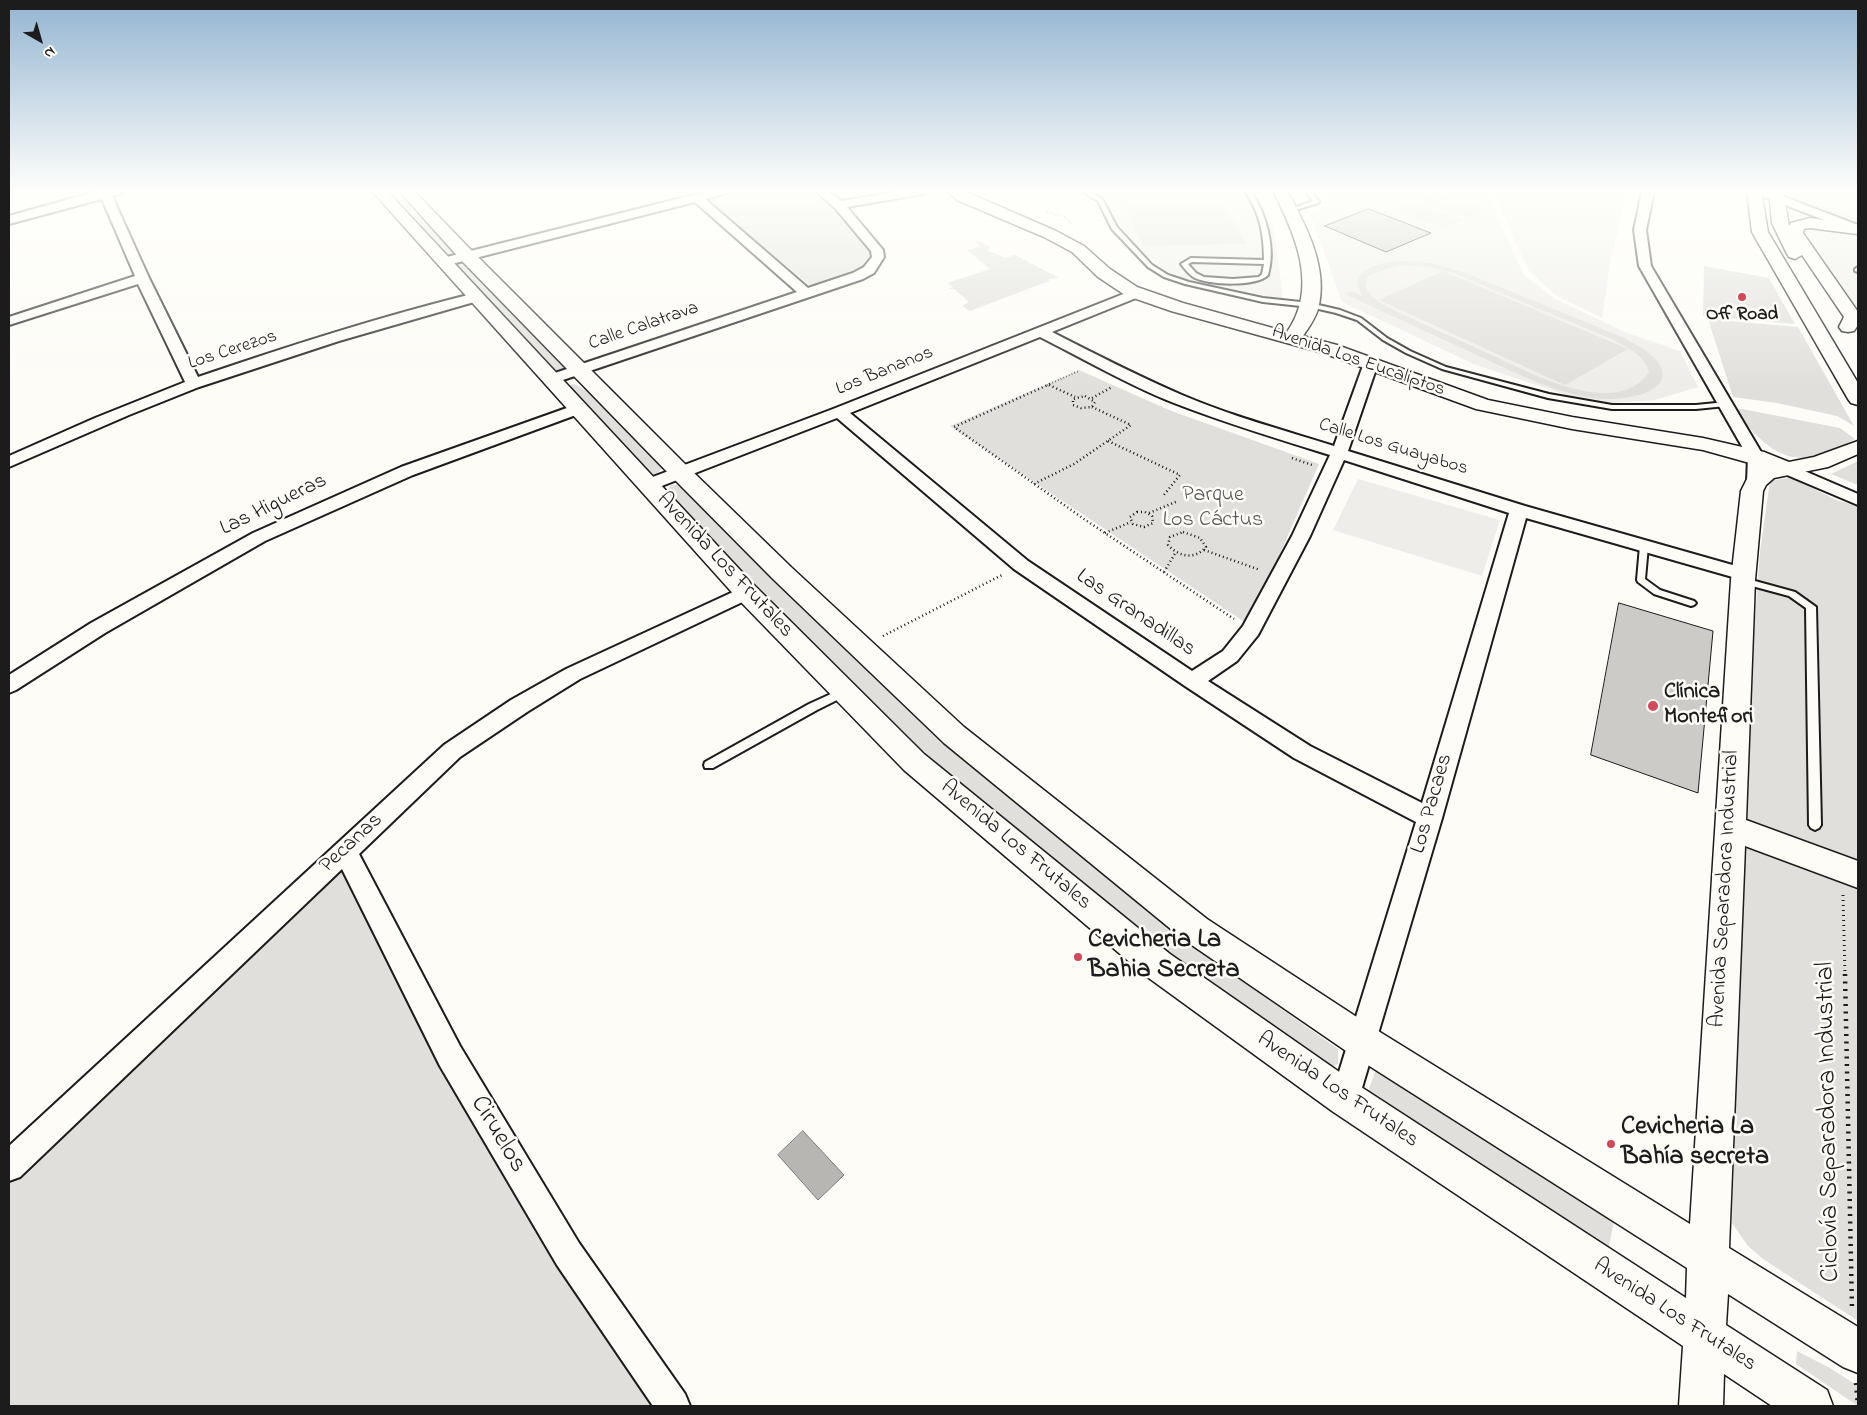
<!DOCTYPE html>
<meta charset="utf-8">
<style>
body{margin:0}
#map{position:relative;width:1867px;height:1415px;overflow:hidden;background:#fdfcf7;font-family:"Indie Flower",sans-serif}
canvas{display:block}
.frame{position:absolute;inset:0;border:10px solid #1c1c1c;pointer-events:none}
.north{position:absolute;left:15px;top:15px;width:50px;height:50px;-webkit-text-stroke:4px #fdfcf7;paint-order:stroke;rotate:142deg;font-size:14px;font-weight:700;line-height:20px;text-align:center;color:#1c1c1c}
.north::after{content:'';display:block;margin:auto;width:18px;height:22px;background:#1c1c1c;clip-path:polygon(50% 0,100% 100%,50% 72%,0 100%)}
</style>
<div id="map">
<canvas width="1867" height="1415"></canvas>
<div class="frame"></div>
<div class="north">N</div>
</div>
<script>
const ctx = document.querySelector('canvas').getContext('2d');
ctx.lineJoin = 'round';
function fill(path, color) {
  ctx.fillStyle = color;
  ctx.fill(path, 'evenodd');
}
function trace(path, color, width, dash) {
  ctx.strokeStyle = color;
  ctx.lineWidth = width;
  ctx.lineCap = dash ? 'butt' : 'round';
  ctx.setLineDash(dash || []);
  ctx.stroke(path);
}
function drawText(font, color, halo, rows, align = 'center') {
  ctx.font = font + ' "Indie Flower",sans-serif';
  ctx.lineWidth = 5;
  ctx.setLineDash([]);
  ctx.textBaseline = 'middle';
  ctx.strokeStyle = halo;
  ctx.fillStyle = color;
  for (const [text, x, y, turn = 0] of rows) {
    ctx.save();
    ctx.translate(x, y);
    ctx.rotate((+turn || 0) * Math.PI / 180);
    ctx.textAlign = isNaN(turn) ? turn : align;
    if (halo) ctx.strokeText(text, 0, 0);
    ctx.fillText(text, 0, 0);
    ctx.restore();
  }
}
fill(new Path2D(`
 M1088,191h167l20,43 8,65 -95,-19 -19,-7 -34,-26 -22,-26 -3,-12 -11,-13z
 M1318,191h168l38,84 31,24 72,34 53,18 18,36 -43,13 -44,3 -44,-8 -91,-30 -134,-63 -32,-89 18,-8z
 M1492,191h136l-18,72 -8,55 -45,-22 -28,-25z
 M1784,191h74v132l-69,-99z
 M1358,479l142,41 -18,56 -149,-46z`), '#eeede9');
fill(new Path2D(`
 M384,191h11l62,65 -11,3z
 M738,191h80l25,23 32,42 -12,11 -50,21 -108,-89z
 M1119,191h96l32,53 -104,2z
 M1436,192l48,18 -17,8 -49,-18z
 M1789,194l69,25v6l-73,-28v-2z
 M1412,202l50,18 -18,8 -49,-19z
 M974,241h3l14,6 -4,3 18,8 10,-3 44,23 -10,1v2l-79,30 -8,-5 7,-4 -15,-13h-6l5,-2 -6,-4 43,-14 -23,-19 14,-4z
 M462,260l103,108 -6,4 -9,2 -99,-112z
 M1400,261l31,2 32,9 159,65c12,7 33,16 39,30 11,28 -42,33 -57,32 -45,-3 -85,-25 -125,-43 -45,-21 -89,-41 -134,-62l6,-3 11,5 -5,-13c4,-18 27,-20 43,-22zM1403,265l26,2 22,5 163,68c14,8 31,16 35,32 -34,51 -128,-4 -168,-22 -31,-14 -63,-28 -94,-43l-14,-9 -8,-11 3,-11 24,-9z
 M1704,266l65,12 26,46 -92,-8z
 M1443,271l185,78 -63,36 -186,-85z
 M1708,319l90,8 56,99 -17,-10 -60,-13 -44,-6z
 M1079,370l90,40 150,54 -70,161 -299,-199z
 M573,384c18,3 75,68 90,83l-6,7 -7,1 -83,-88z
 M1742,409l98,19 15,11c-59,34 -81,20 -121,-29z
 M1858,461v24l-27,-11z
 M1791,477l45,23 22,6v815l-95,-62 -15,-13 -16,-23 14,-487 14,-184 10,-71z
 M681,484l502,455 155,110v15l-9,4 -162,-113 -246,-206 -165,-163 -89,-95 4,-6z
 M339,864l130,245 93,163 94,134h-647v-230z
 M1376,1070l238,151 -7,35 -240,-162z
 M1797,1351l33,17 28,18v20l-62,-42z`), '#e0dfdb');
const water = new Path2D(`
 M803,1131l41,44 -26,25 -40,-45z`);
fill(water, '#b7b6b2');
trace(water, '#797876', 1);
const building = new Path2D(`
 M1369,209l62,24 -45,19 -61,-26z
 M1619,603l94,28 -15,162 -107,-38z`);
fill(building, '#cccbc8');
trace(building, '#1c1c1c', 1);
const lane = new Path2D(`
 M1082,191h7l13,8 15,28 35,38 16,10 21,7 74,16 47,5 30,7 21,8 26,20 23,13 36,16 103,27 63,11h84l30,-3 4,2 -4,2 -30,3h-84l-64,-11 -106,-29 -36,-16 -23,-13 -26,-20 -21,-7 -26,-6 -47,-5 -78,-18 -21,-7 -16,-10 -36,-38 -14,-28z
 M1245,191h6c15,23 25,57 17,84 -12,12 -58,10 -73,3 -6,-3 -10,-9 -14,-14l10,-6 73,2c0,-26 -4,-47 -19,-69zM1192,262l72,2 -2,10 -3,3 -26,2 -29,-2 -8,-4 -8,-9z
 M1305,191h6l8,11 -1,1 -29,9v-2l24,-9z
 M1858,267v5l-3,-1v-2z
 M1644,543l4,3 -3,33 15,11 34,11 2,2 -2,2 -3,1 -37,-12 -16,-12 -1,-2 3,-34z
 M1744,578l51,14 21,15 5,218 -2,3 -4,2 -4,-2 -2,-3 -3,-217 -17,-12 -48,-13 -1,-2z
 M844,688l5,4 -2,3 -30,15 -104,58h-8l-1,-3 1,-3 104,-58z`);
const street = new Path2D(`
 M98,191h25l-2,2 -9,3 37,82 49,99c91,-31 184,-61 278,-84l7,4 -2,3 -142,41 -140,46 -70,28 -120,52v-11l86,-38 90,-36 -47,-98 -129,41v-8l126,-41 -33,-77 -93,25v-8z
 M709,191h20l-2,2 -22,6 103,89 45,-15 11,-6 8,-10 -1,-6 -36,-43 -19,-17h13l12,10 61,-10h27l-6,3 -76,13 36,43 1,7 -10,16 -11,6 -312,105 -5,-2 -3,-3 3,-3 251,-84 -102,-90 -251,64 -6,-4 1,-3z
 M1642,191h12l-8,39 5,36 113,191 1,25 -3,4h-12l-3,-4 1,-25 -109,-191 -5,-36z
 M1752,191h17l89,34v8l-104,-40z
 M1136,289l5,1 2,3 -2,3 -89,36c43,22 86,44 130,63 49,21 101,35 152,51l30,-83 2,-3h10l2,3 -30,88 177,55 225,64 2,4 -2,4 -7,2 -217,-62 -84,300 -83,280 -4,10 -10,4 -10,-4 -4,-10 85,-276 -122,-64 -109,-72 -171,-117 -177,-151 -183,71h-12l-3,-4 3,-4 191,-72zM1040,337c44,22 88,48 134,66 51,20 104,36 156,52l-38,81 -49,90 -20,25 -31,20 -164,-110 -178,-148zM1344,460l165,53 -87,290 -112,-57 -102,-65 29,-20 21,-26 52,-99z
 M578,404l6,2 2,3 -2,3 -171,63 -148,66 -160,92 -89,57 -7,3v-18l82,-52 162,-90 148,-66z
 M1786,463l72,31v11l-78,-33 -2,-4 2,-4z
 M746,586l7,1 3,5 -3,5 -173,82 -53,33 -67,45 -101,97 101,192 119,197 106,151 5,12h-37l-96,-141 -117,-199 -98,-197 -322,308 -11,4v-35l435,-401 67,-45 55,-31z`);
const secondary = new Path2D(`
 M372,191h15l368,395 169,168 246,200 188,131 328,213 1,-30 -338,-215 -166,-114 -239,-196 -171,-164 -100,-101 -212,-218 -62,-69h15l59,61 216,216 102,99 173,160 243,192 168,110 315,195 41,-644 10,-89 7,-14 11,-9 5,-1 -61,-17 -131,-21 -96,-20 -153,-56 -152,-42 -46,-16 -27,-18 -26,-25 -28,-15 -87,-37 -10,-9h17l92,40 28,15 26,23 27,18 46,16 104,29c32,-45 8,-98 -14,-141h14c19,34 42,78 31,118 -3,10 -9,18 -15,27l34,9 151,55 84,17 131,21 61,14 25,10 25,-5 44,-16v13l-30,13 -54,11 -8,7 -3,6 -8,89 -9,240 112,41v27l-113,-42 -16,402 129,79v46l-15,-6 -115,-73 -2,31 101,65 6,16h-61l-48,-32 -1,32h-44l4,-60 -351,-235 -186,-135 -242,-206 -167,-172z
 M1747,191h14l7,41 90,151v22l-7,-2 -3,-4 -96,-167z
 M1769,191h14l6,35 2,-3 19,-5 48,7 -1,9 -47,-6 -6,1 -1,4 55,79v13l-4,6 -6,1 -6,-1 -3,-4 5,-10 -42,-62 -7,4 -6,-2 -2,-3 -15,-31z`);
trace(lane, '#1c1c1c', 4);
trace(street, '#1c1c1c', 4);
trace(secondary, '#1c1c1c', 3);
trace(new Path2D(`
 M1047,212l18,5 7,8
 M1047,385l32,-14`), '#1c1c1c', 2, [0.5, 2.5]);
trace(new Path2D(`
 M1050,384l-96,43 130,92 150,100
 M1049,385l26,12
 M1085,396l10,6 -3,5 -11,1 -8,-3v-6z
 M1092,398l20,-11
 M1108,441l72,34 -17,21
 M1292,458l20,7
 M1034,484l40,-20 57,-39 -39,-18
 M1137,512h8l7,4 1,7 -9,4 -11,-3 -3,-7z
 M1149,513l29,-12
 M1183,532l17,6 6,9c-11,13 -27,10 -38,-2l2,-8z
 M1105,533l26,-11
 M1204,550l56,20
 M1164,572l12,-20
 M883,636l119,-61`), '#1c1c1c', 2.5, [1, 3]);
trace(new Path2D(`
 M1843,895l2,80`), '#1c1c1c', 3, [1, 4]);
trace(new Path2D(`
 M1845,974l7,335
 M1856,1383l2,23`), '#1c1c1c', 4.5, [2, 5.5]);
fill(lane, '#fdfcf7');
fill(street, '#fdfcf7');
fill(secondary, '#fdfcf7');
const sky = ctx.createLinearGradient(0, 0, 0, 389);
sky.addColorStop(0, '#94b5d2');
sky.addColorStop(0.49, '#fefefb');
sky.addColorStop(1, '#fefefb00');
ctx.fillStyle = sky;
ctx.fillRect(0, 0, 1867, 389);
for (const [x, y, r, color] of [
 [1742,297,5,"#d1495b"],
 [1653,706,6,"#d1495b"],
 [1078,957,5,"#d1495b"],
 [1611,1144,5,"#d1495b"]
]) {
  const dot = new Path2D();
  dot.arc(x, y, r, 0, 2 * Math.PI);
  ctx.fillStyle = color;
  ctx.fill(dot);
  trace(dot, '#fdfcf7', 2);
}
drawText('bold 19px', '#1c1c1c', '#fdfcf7', [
 ["Off Road",1742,316]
]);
drawText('19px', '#1c1c1c', '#fdfcf7', [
 ["Calle Calatrava",644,327,-19],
 ["Los Cerezos",233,351,-18],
 ["Avenida Los Eucaliptos",1358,362,19],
 ["Los Bananos",885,372,-22],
 ["Calle Los Guayabos",1393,448,17]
]);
drawText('22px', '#575655', '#fdfcf7', [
 ["Parque",1213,496],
 ["Los Cáctus",1213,521]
]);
drawText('22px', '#1c1c1c', '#fdfcf7', [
 ["Las Higueras",274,506,-26],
 ["Avenida Los Frutales",724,566,47],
 ["Las Granadillas",1135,614,34],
 ["Los Pacaes",1433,804,-74],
 ["Pecanas",352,844,-43],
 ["Avenida Los Frutales",1015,846,40],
 ["Avenida Separadora Industrial",1726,889,-87],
 ["Avenida Los Frutales",1337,1091,34],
 ["Avenida Los Frutales",1674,1316,33]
]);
drawText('bold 22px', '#1c1c1c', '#fdfcf7', [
 ["Clínica",1664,693],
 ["Montefiori",1664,718]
], 'left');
drawText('bold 26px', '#1c1c1c', '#fdfcf7', [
 ["Cevicheria La",1088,942],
 ["Bahia Secreta",1088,972],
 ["Cevicheria La",1621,1129],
 ["Bahía secreta",1621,1159]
], 'left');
drawText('26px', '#1c1c1c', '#fdfcf7', [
 ["Ciclovía Separadora Industrial",1830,1122,-91],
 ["Ciruelos",497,1135,59]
]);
</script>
